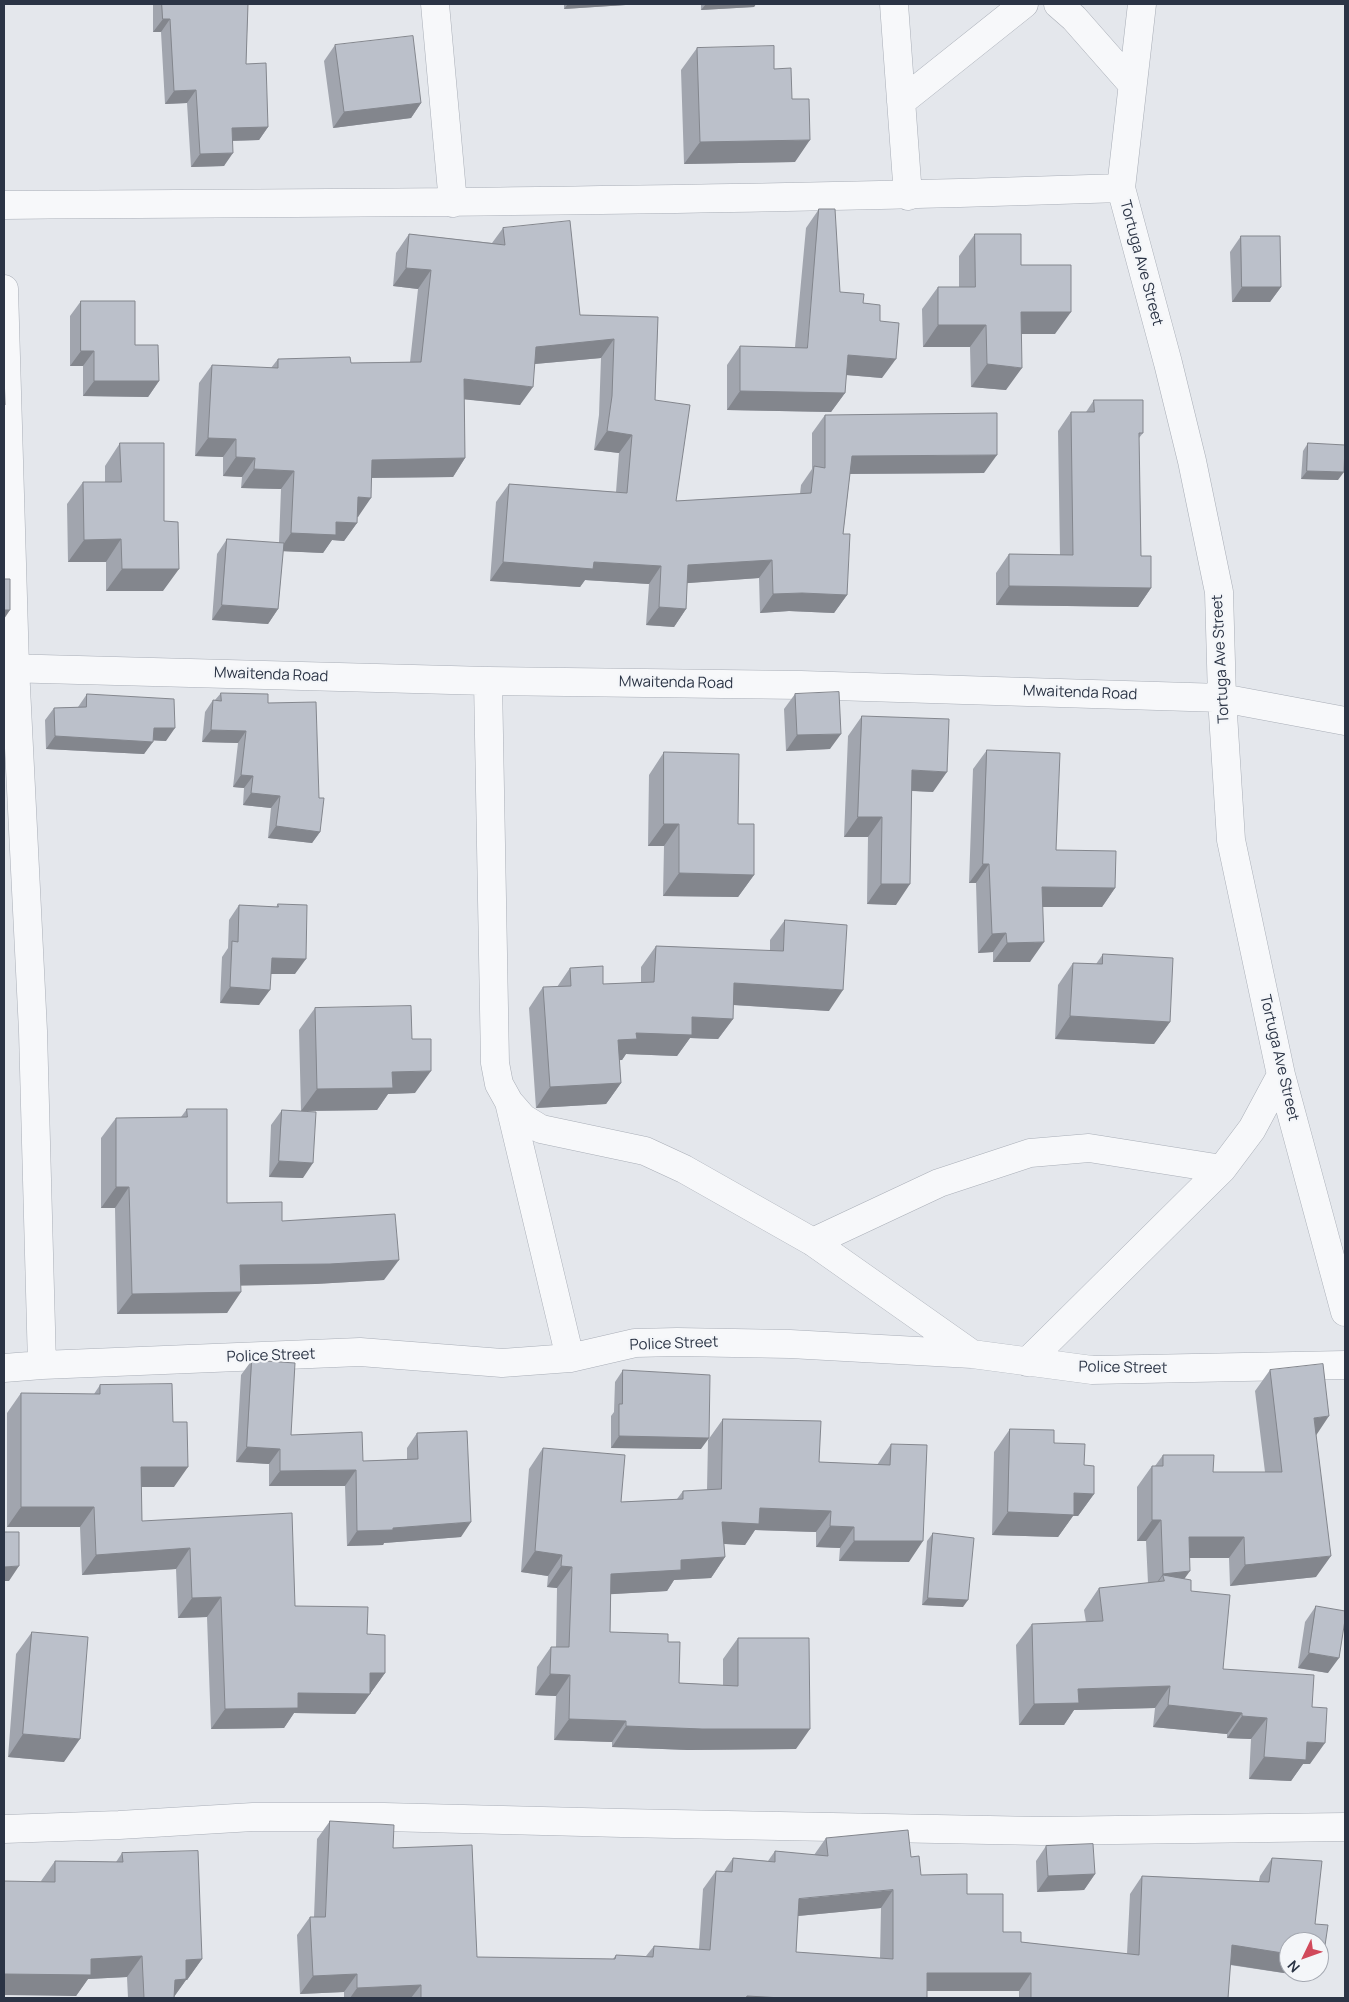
<!DOCTYPE html>
<style>
body{margin:0}
#map{position:relative;width:1349px;height:2002px;overflow:hidden;background:#e4e7ec;font-family:Manrope,sans-serif}
canvas{display:block}
.frame{position:absolute;inset:0;border:5px solid #2b3445;pointer-events:none}
.north{position:absolute;left:1279px;top:1932px;width:50px;height:50px;box-sizing:border-box;background:#f4f6f9;border:1px solid #a4a8b1;border-radius:50%;rotate:228deg;font-size:14px;font-weight:700;line-height:20px;text-align:center;color:#2b3445}
.north::after{content:'';display:block;margin:auto;width:18px;height:22px;background:#d1495b;clip-path:polygon(50% 0,100% 100%,50% 72%,0 100%)}
</style>
<div id="map">
<canvas width="1349" height="2002"></canvas>
<div class="frame"></div>
<div class="north">N</div>
</div>
<script>
const ctx = document.querySelector('canvas').getContext('2d');
ctx.lineJoin = 'round';
function trace(path, color, width, dash) {
  ctx.strokeStyle = color;
  ctx.lineWidth = width;
  ctx.lineCap = dash ? 'butt' : 'round';
  ctx.setLineDash(dash || []);
  ctx.stroke(path);
}
function fill(path, color) {
  ctx.fillStyle = color;
  ctx.fill(path, 'evenodd');
}
function drawText(font, color, halo, rows, align = 'center') {
  ctx.font = font + ' Manrope,sans-serif';
  ctx.lineWidth = 4.5;
  ctx.setLineDash([]);
  ctx.textBaseline = 'middle';
  ctx.strokeStyle = halo;
  ctx.fillStyle = color;
  for (const [text, x, y, turn = 0] of rows) {
    ctx.save();
    ctx.translate(x, y);
    ctx.rotate((+turn || 0) * Math.PI / 180);
    ctx.textAlign = isNaN(turn) ? turn : align;
    if (halo) ctx.strokeText(text, 0, 0);
    ctx.fillText(text, 0, 0);
    ctx.restore();
  }
}
const minor = new Path2D(`
 M435,4l18,199
 M894,4l14,192
 M1058,4l16,14 58,66
 M1142,4l-21,184 47,175 24,98 27,131 3,106 9,142 50,235 64,237
 M901,102l123,-98
 M4,205c372,-2 744,-4 1117,-17
 M4,289l11,378 18,364 9,334
 M4,668l484,13 313,4 421,13 123,23
 M488,681l7,382 4,21 10,18 14,16 18,11 104,22 39,18 129,73 159,112
 M509,1102l61,256
 M813,1242l126,-59 91,-30 59,-5 133,21
 M1027,1362l195,-193 30,-40 29,-54
 M4,1368l38,-3 318,-13 142,11 68,-5 65,-15 42,-1 113,2 182,10 120,16 253,-5
 M4,1829l115,-4 134,-8h131l238,6 419,8 304,-4`);
trace(minor, '#a9aeb7', 29);
trace(minor, '#f7f8fa', 28);
fill(new Path2D(`
 M153,4h95l-2,60 22,63 -9,13 -26,1 -9,25 -33,1 -4,-64 -22,1 -4,-72h-8z
 M564,4h77l-77,5z
 M701,4h55l-2,3 -53,3z
 M335,45l86,58 -10,15 -78,10 -9,-67z
 M697,48l77,21 18,30 3,63 -111,2 -3,-94z
 M819,209l21,83 23,11 17,18 2,57 -36,-3 -1,18 -14,19 -104,-2v-45l13,-19 55,1 11,-119z
 M503,228l77,87 78,2 -3,83 21,101 124,-7 1,-9 11,-16v-36l13,-18 159,58 -134,1 -7,60 4,61 -13,18 -45,-2 -29,2 -1,-35 -72,5 -1,26 -12,18 -28,-2 3,-41 -64,-4 -5,7 -90,-6 6,-79 13,-18 107,8 3,-39 -25,-3 5,-35 2,-57 -66,6 -15,41 -56,-6 1,59 -12,19 -81,1 -14,39 -1,-1v7l-13,18 -12,-1 -9,13 -40,-2 -5,58 -10,15 -56,-4 5,-66 10,-15 52,4 2,-54 -40,-1 1,-11 -19,-1v-19l-28,-1 4,-73 13,-18 59,3 7,-9 73,4 59,-1 8,-73 -25,-3 3,-33 13,-19 83,9z
 M975,234l46,31 34,69h-34l-15,56 -35,-3 -1,-40h-47l-1,-38 16,-22h21v-31z
 M1241,236l40,51 -11,15h-38l-2,-50z
 M81,301l54,44 24,36 -11,16 -65,-1v-30h-13v-50z
 M1094,400l49,33 -4,5 2,118 10,32 -13,19 -142,-2v-32l13,-19 51,1 -2,-124 13,-19h15z
 M120,443l44,78 -1,70h-57v-29h-38l-1,-58 16,-22h22v-16z
 M1308,443l30,37 -37,-1 2,-28z
 M221,693l47,10 51,95 1,34 -8,11 -44,-5 3,-30 -28,-3 1,-17 -11,-1 5,-44 -36,-1 3,-30 8,-12h2z
 M87,694l79,47 -13,-1 -9,14 -98,-5 -1,-29 9,-12 24,-1z
 M795,694l35,55 -44,2 -2,-42z
 M862,716l71,76 -21,-1 -16,114 -29,-1 1,-67h-24l4,-101z
 M987,750l69,100 59,38 -13,19h-60l-12,55h-37v-10l-15,1 -2,-70h-7l4,-114z
 M664,752l74,72 16,51 -16,22 -75,-1 1,-50h-16l1,-71z
 M278,904l17,70h-24l-12,31 -39,-2 2,-46 6,-9 1,-28 10,-15 37,2z
 M785,920l44,91 -96,-6v14l-15,20 -28,-1 -13,18 -51,-2 -4,6h-3l2,23 -15,21 -70,4 -7,-100 14,-21h14l13,-19 33,16 38,-1v-16l15,-21 114,5v-11z
 M1103,954l67,68 -16,22 -99,-5 3,-54 15,-22 23,1z
 M315,1008l97,31 3,54 -27,1 -11,16 -71,1 -3,67 -34,-1 2,-52 11,-15 19,1 -2,-81z
 M187,1109l40,94 55,18 102,59 -69,4 -74,1 -14,28 -110,1 -2,-106h-14v-70l15,-20 65,-1z
 M252,1360l39,75 72,26 44,-2v-11l10,-15 44,104 -77,6 -1,2 -36,1 -2,-60h-76v-22l-33,-2 5,-87z
 M623,1370l78,79 -90,-1v-32l3,-4 1,-30z
 M1270,1370l46,66v141l-86,9 -1,-28h-40l-5,21 7,12 32,78 87,95h-7l-12,17 -42,-2 2,-40 -24,-1v-4l-74,-7 2,-19 -81,2 -10,15h-45l-3,-80 16,-21 54,-2 -2,-12 15,-22 49,-5 -2,-42h-9v-54l15,-21h3l8,-11 50,17h52l-10,-81z
 M100,1385l74,102h-33l1,34 153,85 72,28 18,39 -30,41 -61,-1 -10,15 -73,1 -4,-112 -29,1 -2,-49 -94,6 -2,-48h-73v-114l14,-20 73,1z
 M723,1419l96,43 58,3 14,-21 18,118 -70,-1 1,-13 -24,-1v-15l-61,-2 -10,15 -21,-1 1,13 -14,21 -37,2 -7,11 -56,3 -1,38 58,10 11,41 44,2v-26l15,-21 58,111 -108,1 -76,-3v-5l-58,-2 2,-44 -21,-1 2,-28 14,-20h5l1,-59 -10,-1 1,-11 -27,-4 8,-103 14,-21 78,54 56,-3 6,-8 24,-1 1,-50z
 M1010,1429l44,14 30,22 10,29 -16,22h-5l-15,21 -66,-2 2,-83z
 M933,1533l30,74 -41,-2 5,-64z
 M1316,1606l12,67 -30,-5 7,-46z
 M32,1632l32,130 -56,-5 8,-103z
 M330,1821l63,27 84,109 136,2 3,-4 30,1 8,-10 45,3 4,-60 13,-18h8l9,-13 35,3 7,-10 39,4 12,-17 85,19 10,18 46,19 36,38 18,10 106,12 3,-60 12,-18 117,5 1,-5 12,-18 43,66 -5,53 -80,-12 -2,33h-209v-7h-92v7h-583v-6l-44,2 -3,-59 13,-18h4l3,-78zM881,1908l-1,50 -84,-6 2,-36z
 M1046,1846l49,28 -11,16 -47,2 -1,-31z
 M122,1853l80,106 -15,21h-1l-12,17v1h-46l-1,-21 -39,2 -12,17 -35,-115 14,-20 61,1z`), '#a1a5ae');
fill(new Path2D(`
 M568,4h73l-77,5z
 M706,4h50l-2,3 -53,3z
 M163,19h7l-9,13h-8z
 M196,90l-9,13 -22,1 9,-13z
 M421,103l-10,15 -78,10 11,-16z
 M268,127l-9,13 -36,1 9,-13z
 M810,140l-15,22 -111,2 16,-22z
 M233,153l-9,13 -33,1 9,-13z
 M406,268l25,2 -13,19 -25,-3z
 M1242,287h39l-11,15h-38z
 M1021,312h50l-16,22h-50z
 M938,325h48l-16,22h-47z
 M614,339l-13,19 -78,7 13,-18z
 M81,351h13l-11,15h-13z
 M848,355l48,4 -14,19 -47,-4z
 M987,364l35,4 -16,22 -35,-3z
 M464,379l69,8 -13,18 -69,-7z
 M94,381h65l-11,16 -65,-1z
 M740,391l105,2 -14,19 -104,-2z
 M607,431l25,4 -13,18 -25,-3z
 M208,438l28,1 -13,18 -28,-1z
 M997,455l-13,18 -145,1 13,-18z
 M236,457l19,1 -13,19 -19,-1z
 M465,458l-12,19 -94,1 13,-18z
 M254,469l40,2 -13,18 -40,-1z
 M1307,471l37,1 -6,8 -37,-1z
 M358,497l13,1 -13,19 -13,-1z
 M336,522l21,1 -13,18 -12,-1 -9,13 -44,-2 12,-18z
 M121,539l-15,23h-38l16,-22z
 M772,560l-13,18 -84,6 13,-19z
 M503,562h91l67,4 -12,18 -64,-4 -5,7 -90,-6z
 M122,569h57l-16,22h-57z
 M1009,586l142,2 -13,19 -142,-2z
 M802,593l45,2 -13,18 -45,-2 -29,2 13,-19z
 M222,605l56,4 -10,15 -56,-4z
 M659,607l27,2 -12,18 -28,-2z
 M4,610h6l-6,9z
 M154,728h21l-9,13 -21,-1z
 M211,730l35,1 -8,12 -36,-1z
 M841,734l-11,15 -44,2 11,-16z
 M55,736l98,6 -9,12 -98,-5z
 M912,770l35,2 -14,20 -35,-2z
 M241,775l12,1 -9,12 -11,-1z
 M251,793l29,3 -9,12 -28,-3z
 M858,817h24l-14,20h-24z
 M664,824h15l-15,22h-16z
 M276,826l44,6 -8,11 -44,-5z
 M983,864h6l-13,19h-7z
 M679,873l75,2 -16,22 -75,-1z
 M881,884h29l-14,21 -29,-1z
 M1042,887l73,1 -13,19h-74z
 M1006,933l-13,19 -15,1 14,-19z
 M1044,942l-14,20h-37l14,-19z
 M272,958l34,1 -11,15h-34z
 M734,983l109,7 -14,21 -110,-7z
 M230,987l40,3 -11,15 -39,-2z
 M1070,1016l100,6 -16,22 -99,-5z
 M692,1017l41,2 -15,20 -28,-1 -13,18 -51,-2 -4,6 -18,1 14,-21 18,-7z
 M431,1071l-16,22 -27,1 -11,16 -76,1 16,-22 75,-17z
 M621,1083l-15,21 -70,4 14,-21z
 M279,1161l34,2 -10,15 -34,-1z
 M116,1187h13l-14,21h-14z
 M399,1260l-15,20 -69,4 -89,2 14,-21z
 M241,1292l-14,21 -110,1 15,-20z
 M1329,1416l-14,21 -1,-19z
 M619,1436l90,2 -8,11 -90,-1z
 M247,1447l33,2 -11,15 -33,-2z
 M141,1467h47l-14,20h-47z
 M356,1470l-11,16h-76l11,-15z
 M1074,1493l20,1 -16,22h-5l-15,21 -66,-2 16,-23z
 M21,1507h73l-14,20h-73z
 M760,1508l71,3 -15,21 -61,-2 -10,15 -38,-2 15,-21z
 M1152,1520h9l-15,21h-9z
 M471,1522l-10,15 -77,6 -1,2 -36,1 10,-15z
 M830,1526l24,1 -14,21 -24,-1z
 M1189,1537h55l-15,21h-55z
 M854,1541h69l-14,21 -70,-1z
 M190,1548l-14,21 -94,6 14,-20z
 M535,1551l27,4 -14,21 -27,-4z
 M1331,1556l-15,21 -86,9 15,-21z
 M725,1557l-14,21 -37,2 -7,11 -70,4 14,-21 70,-14z
 M19,1566l-10,15h-5v-14z
 M561,1566l11,1 -15,21 -10,-1z
 M1190,1571l-15,21 -11,-11 -1,-6 -13,19 -2,1 15,-21z
 M221,1597l-14,20 -29,1 14,-20z
 M928,1598l40,2 -5,7 -41,-2z
 M1309,1653l30,5 -11,15 -30,-5z
 M370,1673h15l-15,21h-12h12l-15,20 -61,-1 -10,15 -73,1 14,-20 73,-16z
 M550,1674l20,1 -14,21 -21,-1z
 M1170,1686l-15,22 -81,2 -10,15h-45l15,-21 44,-15z
 M1168,1705l74,8 -15,21 -74,-7z
 M1242,1716l25,2 -16,21 -24,-1z
 M569,1719l57,2 -14,21 -58,-2z
 M626,1726l184,3 -14,20 -108,1 -76,-3z
 M23,1734l57,5 -16,23 -56,-5z
 M1307,1742l18,1 -15,21h-7l-12,17 -42,-2 15,-22z
 M1095,1874l-11,16 -47,2 11,-16z
 M893,1890l-12,18 -94,9 12,-18z
 M1232,1945l57,9v18h25l-4,5 -90,-14z
 M142,1956l-15,21 -39,2 -12,17 -72,-1v-21l87,-15z
 M1319,1958l4,1 -4,6z
 M202,1959l-15,21h-1l-13,18h-11l24,-38z
 M927,1973h104l-12,18h-105z
 M357,1974l-13,18 -44,2 13,-18z
 M421,1985l-10,13h-61l7,-10z
 M747,1996l35,2h-37z`), '#83868d');
const building = new Path2D(`
 M162,4h86l-2,60 20,-1 2,64 -36,1 1,25 -33,1 -4,-64 -22,1 -4,-72h-7z
 M413,36l8,67 -77,9 -9,-67z
 M774,46v23l17,-1 1,31h17l1,41 -110,2 -3,-94z
 M819,209h16l5,83 24,2 -1,9 17,2v16l19,2 -3,36 -48,-4 -3,38 -105,-2v-45l67,2z
 M570,221l10,94 78,2 -3,83 35,5 -14,96 135,-8 3,-27 11,2v-53l172,-2v42l-145,1 -9,78h7l-3,61 -45,-2 -29,1 -1,-34 -84,5 -2,44 -27,-2 2,-41 -67,-4 -1,7 -90,-7 6,-78 118,9 5,-58 -25,-4 5,-35 2,-57 -78,8 -3,40 -69,-8 1,79 -93,2 -1,38 -13,-1 -1,26 -21,-1v13l-45,-2 3,-62 -40,-2 1,-11 -19,-1v-18l-28,-1 4,-73 66,3v-9l72,-2 1,6 70,-1 10,-92 -25,-2 3,-34 96,11 -2,-17z
 M975,234h46v31h50v47h-50l1,56 -35,-4 -1,-39h-48v-38h37z
 M1241,236h39l1,51h-39z
 M81,301h54v44h23l1,36h-65v-30h-13z
 M4,372l1,33h-1z
 M1094,400h49v33h-4l2,123h10v32l-142,-2v-32l64,1 -2,-143h23z
 M120,443h44v78l14,1 1,47h-57l-1,-30 -37,1 -1,-58h38z
 M1308,443l37,2 -1,27 -37,-1z
 M227,539l57,4 -6,66 -56,-4z
 M4,579h6v31h-6z
 M839,692l2,42 -44,1 -2,-41z
 M221,693l47,1v9l48,-1 3,96h5l-4,34 -44,-6 4,-30 -29,-3 2,-17 -12,-1 5,-44 -35,-1 2,-30 8,1z
 M87,694l87,5 1,29h-21l-1,14 -98,-6 -1,-28 32,-1z
 M862,716l87,3 -2,53 -35,-2 -2,114h-29l1,-67h-24z
 M987,750l73,3 -4,97 60,1 -1,37 -73,-1 2,55 -37,1 -1,-10 -14,1 -3,-70h-6z
 M664,752l75,2 -1,70h16v51l-75,-2v-49h-15z
 M278,904l29,1 -1,54 -34,-1 -2,32 -40,-3 2,-46 6,1 1,-37 39,2z
 M785,920l62,5 -4,65 -109,-7 -1,36 -41,-2v18l-56,-2 1,6 -19,1 3,43 -71,4 -7,-100 28,-1 -1,-18 33,-2v18l51,-2 2,-36 127,5z
 M1103,954l70,4 -3,64 -100,-6 3,-53 29,1z
 M411,1006l1,33h19v32l-39,1 1,16 -76,1 -2,-81z
 M187,1109h40v94l55,-1v19l113,-7 4,46 -69,4 -90,1 1,27 -109,2 -3,-107h-13v-69l71,-1z
 M282,1110l34,2 -3,51 -34,-2z
 M252,1360l43,3 -4,72 71,-3 1,29 55,-2 -1,-26 50,-2 4,91 -78,6v2l-36,1 -1,-61 -76,1v-22l-33,-2z
 M1323,1364l6,52 -15,2 17,138 -86,9 -1,-28h-55l1,34 -27,3 -2,-54h-9v-54h11v-11h51l-1,17h69l-12,-102z
 M623,1370l87,5 -1,63 -90,-2v-32h3z
 M172,1384l1,38h14l1,45h-47l1,54 150,-8 3,93 73,1 -1,27 18,1v38h-15v21l-72,-1v15l-73,1 -4,-112 -29,1 -2,-50 -94,7 -2,-48h-73v-114l79,1v-9z
 M723,1419l98,2 -2,41 71,3 1,-21 36,1 -4,96h-69v-14l-24,-1 1,-15 -71,-3 -1,16 -37,-2 3,35 -44,3v10l-70,4 -1,58 58,2v8h12l-1,41 59,3v-48h71l1,91h-108l-76,-3v-5l-57,-2 1,-44 -20,-1 1,-27h18l3,-80 -11,-1 1,-11 -27,-4 8,-103 82,7 -4,47 62,-3v-8l38,-2z
 M1010,1429l44,1v13l31,1 -1,21 10,1v28l-20,-1v22l-66,-3z
 M4,1532h15v34l-15,1z
 M933,1533l41,5 -6,62 -40,-2z
 M1163,1575l28,5v11l39,4 -7,74 91,6 -2,32 15,1 -2,35 -18,-1 -1,18 -42,-3 3,-39 -25,-2v-3l-74,-8 2,-19 -92,3 1,14 -45,1 -2,-80 71,-3 -4,-33 65,-7z
 M1316,1606l29,5v9l-6,38 -30,-5z
 M32,1632l56,5 -8,102 -57,-5z
 M330,1821l64,4 -1,23 79,-3 5,112 138,2 1,-4 37,2 1,-11 56,4 6,-79 16,1 1,-14 42,4v-11l53,5 -2,-18 82,-8 3,27 8,-1 2,19 46,-1v20h36v38h18v10l118,13 3,-79 127,6 3,-24 50,3 -7,63 13,1 -5,34 -4,-1v-16h-30v12l-57,-9 -4,53h-197v-25h-104v25h-145l-35,-2 -1,2h-325v-13l-64,3v-14l-44,2 -3,-59h15zM893,1890v69l-97,-7 3,-53z
 M1093,1844l2,30 -47,2 -2,-30z
 M198,1851l4,108 -16,1v19l-11,1 -1,18h-30l-2,-42 -51,3v16l-87,-1v-93l51,1v-21l68,1 -1,-9z`);
fill(building, '#bbc0ca');
trace(building, '#83868d', 1);
drawText('15px', '#2b3445', '#f4f6f9', [
 ["Tortuga Ave Street",1141,263,75],
 ["Tortuga Ave Street",1221,659,-93],
 ["Mwaitenda Road",271,675,2],
 ["Mwaitenda Road",676,683,1],
 ["Mwaitenda Road",1080,693,2],
 ["Tortuga Ave Street",1279,1058,77],
 ["Police Street",674,1344,-2],
 ["Police Street",271,1356,-2],
 ["Police Street",1123,1368,1]
]);
</script>
